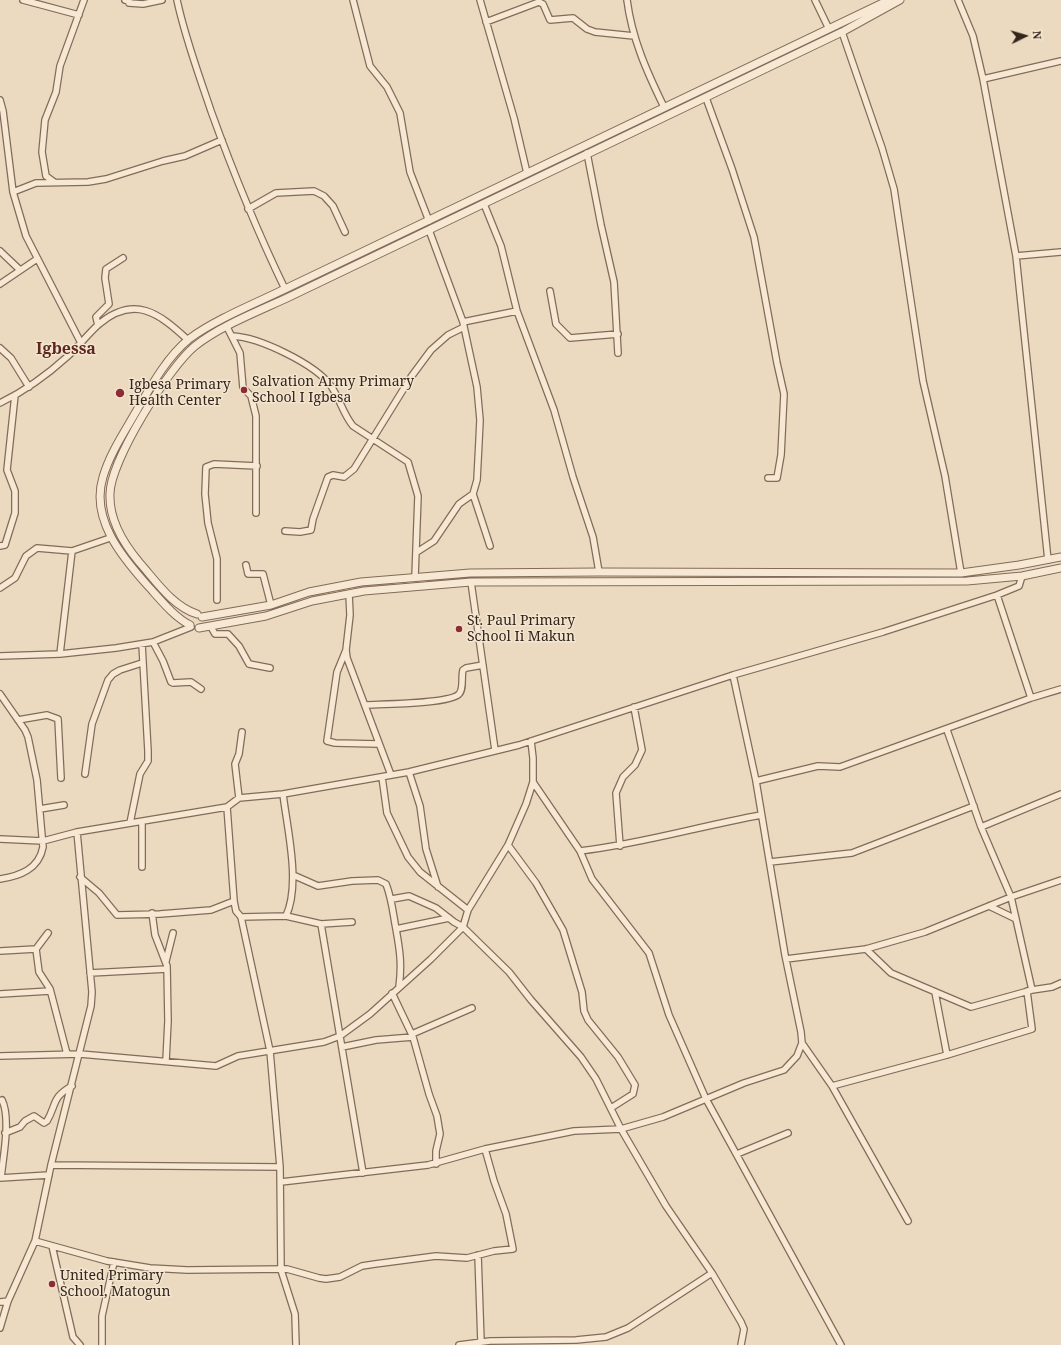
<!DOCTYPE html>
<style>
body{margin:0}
#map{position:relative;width:1061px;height:1345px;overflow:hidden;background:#ebdac0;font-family:"Noto Serif",serif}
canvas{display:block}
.north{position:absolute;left:1005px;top:16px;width:40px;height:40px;-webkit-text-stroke:3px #f3e5cf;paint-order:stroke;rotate:85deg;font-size:11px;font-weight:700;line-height:16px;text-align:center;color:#33251c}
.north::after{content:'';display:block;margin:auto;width:14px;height:18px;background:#33251c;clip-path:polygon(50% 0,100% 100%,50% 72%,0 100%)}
</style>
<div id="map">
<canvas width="1061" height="1345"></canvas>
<div class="north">N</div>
</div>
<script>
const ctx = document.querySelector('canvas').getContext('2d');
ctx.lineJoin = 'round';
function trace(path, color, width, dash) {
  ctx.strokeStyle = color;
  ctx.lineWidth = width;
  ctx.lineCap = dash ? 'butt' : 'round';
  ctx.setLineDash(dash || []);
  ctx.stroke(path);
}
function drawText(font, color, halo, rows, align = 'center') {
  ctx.font = font + ' "Noto Serif",serif';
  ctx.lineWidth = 3;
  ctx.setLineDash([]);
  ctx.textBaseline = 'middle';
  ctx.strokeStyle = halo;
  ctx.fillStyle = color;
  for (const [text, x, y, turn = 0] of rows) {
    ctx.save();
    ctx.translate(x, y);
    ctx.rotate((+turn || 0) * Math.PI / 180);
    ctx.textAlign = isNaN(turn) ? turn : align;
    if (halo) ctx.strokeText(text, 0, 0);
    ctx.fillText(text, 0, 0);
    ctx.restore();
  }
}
const minor = new Path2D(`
 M23,0l56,15
 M125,0l4,1v2l14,1 19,-4
 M177,0c8,38 22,75 34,111 22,61 46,120 74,178
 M353,0l17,66 17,21 13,26 10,59 19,49
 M480,0l34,118 13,55
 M627,0c5,39 20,72 37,107
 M815,0l14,29
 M958,0l15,36 10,43 33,177 32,304
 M486,22l53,-20 4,2 7,16 23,-2 14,11 8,3 39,4
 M842,32l40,116 12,41 29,192 22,95 16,97
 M983,79l78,-18
 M706,98l26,71 22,68 23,126 7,31 -3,61 -4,23h-9
 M0,100l3,11 10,81 13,44 55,107
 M587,153l14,72 13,57 4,71
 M54,182l-8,-6 -4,-24 3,-32 11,-28 4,-26 24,-66
 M13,192l23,-9 52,-1 18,-3 57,-18 22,-5 37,-16
 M484,204l17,42 16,65 37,99 19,67 20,60 6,35
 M248,209l28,-16 38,-2 10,5 9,10 12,26
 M0,251l20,19
 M1016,256l45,-4
 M0,284l37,-25
 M550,291l6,33 14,14 48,-4
 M463,322l54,-11
 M98,325l-2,-8 13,-13 -4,-26 1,-9 17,-11
 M227,327l13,26 3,35 8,8 5,20v97
 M232,336c27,1 83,28 99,50 9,13 12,28 22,40l55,36 10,34 -3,81
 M0,348l11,10 18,29
 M0,403c25,-12 47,-28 68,-47 11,-10 19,-21 30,-31 36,-31 61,-12 90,15
 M473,494l17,52
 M285,531l15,1 11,-2 2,-11 15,-42 5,-2 11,2 10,-8 57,-92 20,-27 17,-15 16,-8
 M0,546l5,-1 10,-32v-22l-8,-21 8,-75
 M417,552l17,-11 25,-37 14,-10 4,-14 2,-39 1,-21 -3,-33 -14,-65 -34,-92
 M246,565l2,9h15l8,31
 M471,582l24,168
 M0,588l15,-10 11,-22 11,-8 35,3 38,-13
 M349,594l1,21 -4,35 1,8 44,117
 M997,595l34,103
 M217,600v-41l-9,-36 -3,-29 1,-27 8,-3 43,2
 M211,627l4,7h13l11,12 10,18 21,4
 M153,642l10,19 8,21 2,1 18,-1 10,7
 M346,650l-9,22 -10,69 8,2 43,1
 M60,654l12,-103
 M0,656l60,-2 56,-6 37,-6 38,-15
 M0,694l25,36 3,7 9,43 6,67c-4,22 -23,29 -43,32
 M365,705c16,-1 85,-1 94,-11 5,-5 2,-18 4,-24l3,-2 17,-3
 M18,720l29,-5 11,4 3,59
 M947,730l34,97 30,70 21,93
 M409,772l11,34 6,43 12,38
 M85,774l7,-50 16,-44 5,-6 7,-4 22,-7
 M382,777l5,36 21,44 12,15 48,38
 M756,781l62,-15 22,1 191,-69 30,-9
 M533,782l47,69 12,28 57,74 20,62 37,84 135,246
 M283,794c4,34 18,90 3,122
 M239,798l-4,-34 4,-10 3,-22
 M227,807l7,94 2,10 5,6 29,134 10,116 1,103 14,44 1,31
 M40,809l24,-4
 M142,822v45
 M130,823l10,-49 8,-13v-10l-6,-107
 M981,827l80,-33
 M0,839l43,2 34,-9 150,-25 12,-9 44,-4 126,-22 110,-27 214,-70 150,-43 114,-37 22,-9 3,-10
 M508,845l28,38 27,47 19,62 2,19 4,9 30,37 17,28 -2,9 -22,14
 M620,846l-4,-53 7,-16 12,-12 7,-15 -8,-43
 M580,851c61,-7 120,-25 181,-36
 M770,862l82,-9 122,-47
 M293,875l25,11 34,-5 26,-1 8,4c6,15 7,30 10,45 4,22 6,36 3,58
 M80,877l19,16 18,22 43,-1 51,-4 23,-9
 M392,899l17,-3 27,12 18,14 9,5 46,45 22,28 50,57 15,22 25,50 45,77 46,67 29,49 3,7 -3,16
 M989,906l27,13
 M152,913l3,22 12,31 1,55 -2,40
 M241,917l45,-1 35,8 31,-2
 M321,924l42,249
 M396,929l53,-11
 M48,933l-12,16 3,23 11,17 17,65
 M866,949l25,24 80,34 61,-17 20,-3 9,-4
 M0,951l36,-2
 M786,959l80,-10 59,-17 86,-35 50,-17
 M166,961l7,-28
 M90,973l77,-4
 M935,992l12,63
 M392,993l21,44 16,57 8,22 3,18 -4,17v13
 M0,994l50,-3
 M412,1034l60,-26
 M802,1043l30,43 76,135
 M342,1047l34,-7 37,-3
 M0,1056l80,-2 136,12 22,-10 86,-14 16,-6 30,-22 61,-55 32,-32 5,-17 40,-65 18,-41 7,-22v-24l-2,-17
 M832,1086l115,-31 85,-26 -5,-38
 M5,1133l15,-6 5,-6 9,-5 10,7 3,-2c10,-17 4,-23 25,-35
 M737,1154l51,-21
 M51,1165l229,2
 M0,1178l49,-3
 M1,1178c2,-20 10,-60 1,-78
 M281,1182l147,-17 57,-16 89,-18 47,-2 42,-12 81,-34 40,-13 13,-14 5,-13 -1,-11 -16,-77 -29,-174 -23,-106
 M35,1241l72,20 43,7 37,2 100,-1 32,9 7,1 14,-2 22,-11 13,-2 61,-8 31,2 27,-7 19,-2 -7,-35 -12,-33 -9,-32
 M52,1246l21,91 7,8
 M478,1255l3,87
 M0,1302l8,-1
 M0,1328l8,-27 27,-60 16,-76 40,-159 1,-14 -15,-160
 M102,1345v-29l12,-54
 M459,1345l31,-4 86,-1 30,-3 22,-9 84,-55`);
const tertiary = new Path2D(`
 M197,614c-25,-8 -41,-33 -58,-52 -16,-19 -30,-43 -29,-68 0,-33 59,-127 85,-148 25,-20 64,-35 94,-49l553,-265 58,-32
 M202,617l69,-12 38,-13 52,-10 109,-9 129,-1 362,1 58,-8 42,-8
 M190,625c-16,-8 -30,-26 -42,-39 -26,-29 -58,-67 -45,-109 7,-24 22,-46 34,-67 14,-24 30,-53 52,-71 25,-19 67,-36 96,-50l604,-289
 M199,628l67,-12 46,-15 52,-10 107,-9 496,-1 55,-5 39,-8`);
trace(minor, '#836b59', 8);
trace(tertiary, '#836b59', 9);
trace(minor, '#f6e8d2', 5.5);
trace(tertiary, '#f6e8d2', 7);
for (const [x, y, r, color] of [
 [244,390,4,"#8e2c35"],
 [120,393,5,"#8e2c35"],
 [459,629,4,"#8e2c35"],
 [52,1284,4,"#8e2c35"]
]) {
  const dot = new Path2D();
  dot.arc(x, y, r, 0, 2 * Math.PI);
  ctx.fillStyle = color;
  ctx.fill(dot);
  trace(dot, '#f3e5cf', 1.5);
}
drawText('14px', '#33251c', '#f3e5cf', [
 ["Salvation Army Primary",252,382],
 ["School I Igbesa",252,398],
 ["Igbesa Primary",129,385],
 ["Health Center",129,401],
 ["St. Paul Primary",467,621],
 ["School Ii Makun",467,637],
 ["United Primary",60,1276],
 ["School, Matogun",60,1292]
], 'left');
drawText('bold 16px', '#5d261e', '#f3e5cf', [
 ["Igbessa",66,349]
]);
</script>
